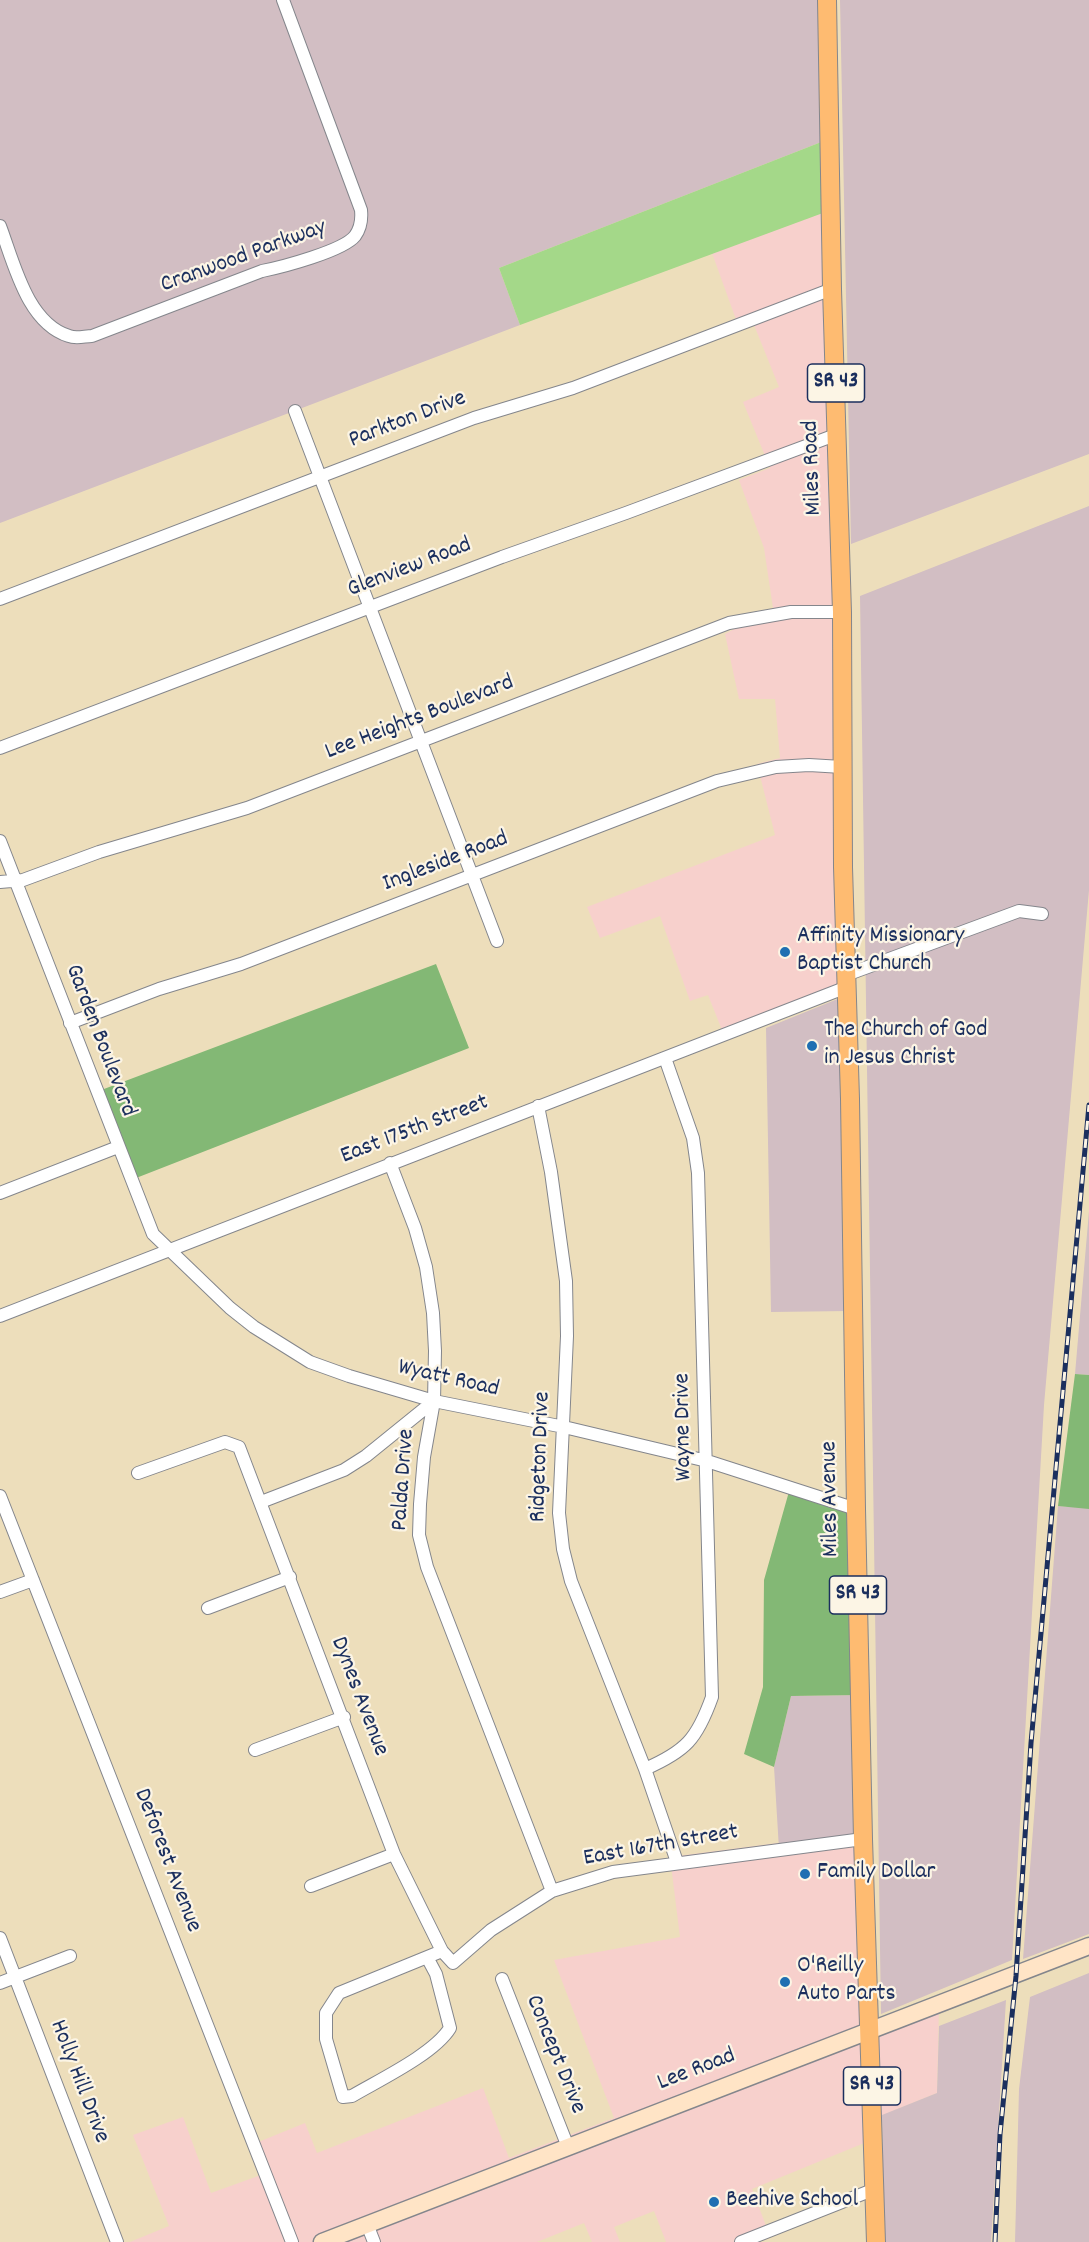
<!DOCTYPE html>
<style>
body{margin:0}
canvas{display:block;background:#eddebb}
</style>
<canvas width="1089" height="2242"></canvas>
<script>
const ctx = document.querySelector('canvas').getContext('2d');
ctx.lineJoin = 'round';
function fill(path, color) {
  ctx.fillStyle = color;
  ctx.fill(path, 'evenodd');
}
function trace(path, color, width, dash) {
  ctx.strokeStyle = color;
  ctx.lineWidth = width;
  ctx.lineCap = dash ? 'butt' : 'round';
  ctx.setLineDash(dash || []);
  ctx.stroke(path);
}
function drawText(font, color, halo, rows, align = 'center') {
  ctx.font = font + ' Dekko,sans-serif';
  ctx.lineWidth = 4.5;
  ctx.setLineDash([]);
  ctx.textBaseline = 'middle';
  ctx.strokeStyle = halo;
  ctx.fillStyle = color;
  for (const [text, x, y, turn = 0] of rows) {
    ctx.save();
    ctx.translate(x, y);
    ctx.rotate((+turn || 0) * Math.PI / 180);
    ctx.textAlign = isNaN(turn) ? turn : align;
    if (halo) ctx.strokeText(text, 0, 0);
    ctx.fillText(text, 0, 0);
    ctx.restore();
  }
}
fill(new Path2D(`
 M831,210l16,777 -123,48 -16,-40 -18,6 -30,-85 -60,22 -13,-31 188,-72 -18,-71 23,-6 -5,-59h-36l-14,-65 48,-26 -9,-60 -25,-68 31,-12 -27,-66 36,-15 -27,-67 -14,5 -26,-72z
 M856,1833l14,197 69,-25 -2,88 -64,26 1,20 -122,50 16,42 -27,11h-75l-12,-31 -40,16 6,15h-28l-8,-19 -47,19h-407l39,-16 -36,-91 50,-18 28,76 50,-18 -10,-30 54,-22 12,30 166,-65 26,70 105,-40 -60,-158 126,-23 -10,-80z`), '#f7d0cc');
fill(new Path2D(`
 M0,0h827l2,139 -330,129 21,57 -520,198z
 M840,0h249v454l-238,90z
 M1089,506v384l-45,515 -32,555 -131,54 -21,-1418z
 M840,998l9,313 -78,1 -5,-284z
 M1089,1211v164l-14,-1z
 M1058,1506l31,2v426l-66,25z
 M860,1695l3,144 -84,10 -5,-82 17,-71z
 M1089,1973v269h-74l4,-153 11,-92z
 M1006,2000l-15,242h-107l-2,-127 55,-22 2,-67z`), '#d2bec3');
fill(new Path2D(`
 M829,139l2,71 -311,115 -21,-57z`), '#a4d889');
fill(new Path2D(`
 M436,964l33,84 -338,132 -35,-88z
 M1075,1374l14,1v134l-31,-3z
 M790,1488l66,21 4,186 -69,1 -17,71 -30,-13 19,-67 1,-107z`), '#83b875');
const minor = new Path2D(`
 M0,226c14,37 27,97 69,110 7,3 16,0 23,0l170,-65c20,-4 81,-20 93,-35 6,-8 7,-16 6,-26l-78,-210
 M295,411l202,530
 M0,599l474,-181 99,-30 259,-99
 M0,748l502,-191 124,-44 212,-79
 M0,841l153,393 77,74 24,19 56,35 39,14 85,25 130,26 143,34 149,48
 M0,882l23,-2 76,-28 148,-44 482,-185 62,-11h51
 M846,975l173,-64 23,3
 M70,1023l89,-34 82,-25 476,-183 59,-14 33,-2 33,2
 M538,1106l13,66 15,109 1,55 -8,177 4,36 8,32 74,188 32,93
 M390,1163l25,65 11,39 7,46 2,38 -1,50 -10,56 -4,47 -1,31 8,32 125,324
 M0,1193l118,-46
 M0,1316l847,-329
 M138,1473l87,-31 14,5 155,407 48,97 11,12 38,-33 61,-39 61,-19 250,-33
 M0,1496l292,746
 M261,1502l83,-32 22,-14 68,-55
 M0,1592l33,-12
 M208,1608l82,-31
 M255,1750l89,-33
 M645,1769c41,-18 52,-30 67,-72l-14,-524 -5,-35 -28,-80
 M311,1886l83,-32
 M0,1938l117,304
 M428,1959l8,15 14,54c-16,26 -71,52 -98,68l-9,1 -17,-58v-26l13,-20 103,-42
 M502,1979l66,168
 M0,1983l70,-27
 M367,2224l7,18
 M741,2242l134,-53`);
const secondary = new Path2D(`
 M322,2242l767,-296`);
const primary = new Path2D(`
 M827,0l5,289 10,323 1,255 7,232 6,410 7,330 13,403`);
trace(minor, '#84868c', 14);
trace(secondary, '#84868c', 19);
trace(primary, '#84868c', 20);
trace(minor, '#fff', 12);
trace(secondary, '#ffe4c6', 16);
trace(primary, '#febb71', 18);
const rail = new Path2D(`
 M995,2242l5,-108 16,-158 15,-233 58,-638`);
trace(rail, '#1b2f5e', 5);
trace(rail, '#fcf5e5', 3, [9]);
for (const [x, y, r, color] of [
 [785,952,6,"#1f6fb2"],
 [812,1046,6,"#1f6fb2"],
 [805,1874,6,"#1f6fb2"],
 [785,1982,6,"#1f6fb2"],
 [714,2202,6,"#1f6fb2"]
]) {
  const dot = new Path2D();
  dot.arc(x, y, r, 0, 2 * Math.PI);
  ctx.fillStyle = color;
  ctx.fill(dot);
  trace(dot, '#fcf5e5', 2);
}
for (const [x, y, w] of [
 [836,383,57],
 [858,1595,57],
 [872,2086,57]
]) {
  const box = new Path2D();
  box.roundRect(x - w / 2, y - 19, w, 38, 4.5);
  ctx.fillStyle = '#fcf5e5';
  ctx.fill(box);
  trace(box, '#1b2f5e', 1.5);
}
drawText('bold 22px', '#1b2f5e', null, [
 ["SR 43",836,383],
 ["SR 43",858,1595],
 ["SR 43",872,2086]
]);
drawText('24px', '#1b2f5e', '#fcf5e5', [
 ["Cranwood Parkway",244,258,-20],
 ["Parkton Drive",408,421,-21],
 ["Miles Road",814,468,-92],
 ["Glenview Road",410,569,-21],
 ["Lee Heights Boulevard",420,719,-21],
 ["Ingleside Road",446,863,-21],
 ["Garden Boulevard",99,1041,69],
 ["East 175th Street",415,1131,-21],
 ["Wyatt Road",448,1380,13],
 ["Wayne Drive",685,1427,-91],
 ["Ridgeton Drive",542,1457,-88],
 ["Palda Drive",405,1480,-86],
 ["Miles Avenue",832,1499,-91],
 ["Dynes Avenue",358,1697,69],
 ["East 167th Street",661,1847,-10],
 ["Deforest Avenue",166,1861,69],
 ["Concept Drive",554,2055,68],
 ["Lee Road",697,2071,-21],
 ["Holly Hill Drive",78,2082,69]
]);
drawText('24px', '#1b2f5e', '#fcf5e5', [
 ["Affinity Missionary",797,938],
 ["Baptist Church",797,966],
 ["The Church of God",824,1032],
 ["in Jesus Christ",824,1060],
 ["Family Dollar",817,1874],
 ["O'Reilly",797,1968],
 ["Auto Parts",797,1996],
 ["Beehive School",726,2202]
], 'left');
</script>
